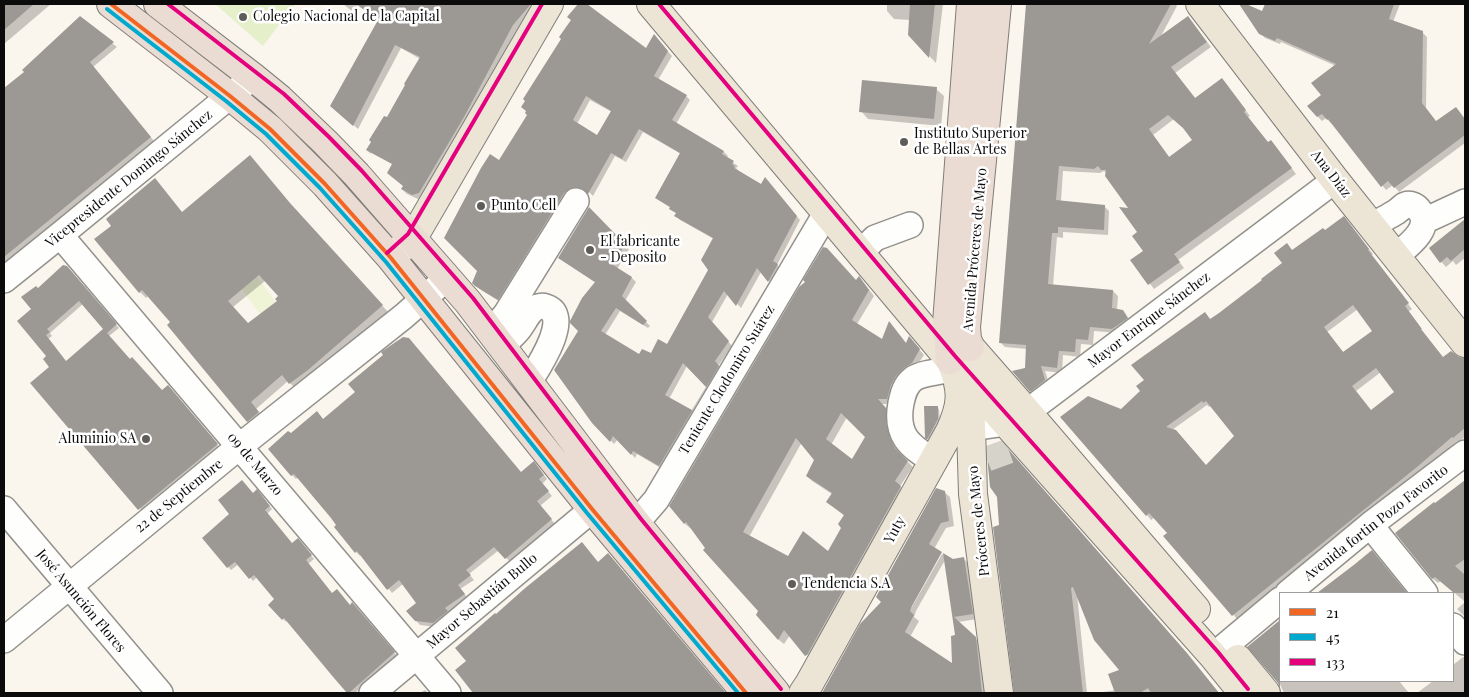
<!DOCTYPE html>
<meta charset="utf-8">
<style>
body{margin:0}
#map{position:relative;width:1469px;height:697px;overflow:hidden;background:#faf6ed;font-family:"Playfair Display",serif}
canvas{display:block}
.frame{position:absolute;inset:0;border:5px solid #0b0b0b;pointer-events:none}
.legend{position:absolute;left:1279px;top:592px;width:175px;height:90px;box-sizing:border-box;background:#fff;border:1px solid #9d9d9d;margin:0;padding:6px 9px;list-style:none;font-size:15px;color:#0b0b0b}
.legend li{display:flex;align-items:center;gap:10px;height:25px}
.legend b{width:25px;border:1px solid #9d9d9d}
</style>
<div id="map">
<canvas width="1469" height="697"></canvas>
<div class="frame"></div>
<ul class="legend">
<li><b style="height:6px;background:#f26522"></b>21</li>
<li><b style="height:6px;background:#00a9ce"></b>45</li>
<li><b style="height:6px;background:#e5007d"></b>133</li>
</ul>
</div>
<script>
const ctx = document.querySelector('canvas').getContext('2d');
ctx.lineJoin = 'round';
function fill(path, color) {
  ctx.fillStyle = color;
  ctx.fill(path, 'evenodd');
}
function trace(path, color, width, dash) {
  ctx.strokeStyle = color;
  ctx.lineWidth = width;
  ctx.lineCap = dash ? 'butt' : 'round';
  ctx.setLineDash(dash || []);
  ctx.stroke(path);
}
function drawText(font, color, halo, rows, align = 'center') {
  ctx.font = font + ' "Playfair Display",serif';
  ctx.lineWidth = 5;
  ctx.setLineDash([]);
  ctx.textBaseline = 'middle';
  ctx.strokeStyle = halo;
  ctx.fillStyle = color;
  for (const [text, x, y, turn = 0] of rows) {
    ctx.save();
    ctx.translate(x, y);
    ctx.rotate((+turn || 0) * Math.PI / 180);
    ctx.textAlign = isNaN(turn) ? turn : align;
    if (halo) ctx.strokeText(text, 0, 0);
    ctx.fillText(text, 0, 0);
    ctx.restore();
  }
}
fill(new Path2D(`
 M215,4h80l-32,42z`), '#e5f0cb');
fill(new Path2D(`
 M252,270l24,32 -16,12 -24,-32z`), '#eef4d5');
fill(new Path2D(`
 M4,4h47l-47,40z
 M343,4h89l13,14 7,-14h79l-2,13 -11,13 -11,18 -39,74 -44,75 -6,2 -11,-5 -5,-5 2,-3 -6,-20 -27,-14v2l-4,-4 20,-31 33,-60 -19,-11 -43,81 -21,-18 42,-91 -21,-15 -5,7z
 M579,4h6l62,46 11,-10 14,16 -14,24 28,16 4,4 -14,24 48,28 4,4 -2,2 12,8 -2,2 3,3 23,14 7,-2 31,37 -23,45 4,4 -8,16 -12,-13 -20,36 -13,-14 -16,28 20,24 -14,20 4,5 -58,99 -27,-16 -2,4 -17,-19 -4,5 -21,-22 -13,-91 16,-48 -37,-25 30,-49 40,40 -12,20 15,9 4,4 -11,19 25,25 -2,2 -28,-17 -15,24 35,21 11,-1 17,-9 41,-76 5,-31 -34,-19 -4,-4 1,-2 -6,-6 -15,-10 25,-44 -38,-22 -17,30 -11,-6 -22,40 -4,-4 -8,-2 -79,113 -21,-13 -7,-7 4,-13 22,-109 29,-46 43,-95 -3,-3zM590,100l22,12 -14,25 -21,-13zM687,366l20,21 -14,24 -24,-12z
 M887,4h56l-7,59 -27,-28 1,-15 -16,-1 -7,-8z
 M1028,4h147l2,2 -17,32 28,-20 23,29 -36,26 21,26 26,-19 28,36 -2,1 20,26 7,3 21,28 -118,86 6,8 -30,21 -22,-29 12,-9 -14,-42 -23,-35 -3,-3 -4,2 -37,-2 -2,30 43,5 5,5 -1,24 -45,-3v6l-6,-1 -4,49 60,5 5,5 -1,14 5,1 10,12 -14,10 -24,-2 -1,14 -12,-1 -1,13 -17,-2 -1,18 -17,-2 5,15 -14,10 -5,-5 -5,-22 1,-20 -22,-2 -5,-5zM1174,119l12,10 8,11 -24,18 -17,-23z
 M1241,4l22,8 3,-8h134l-7,18 29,10 5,5 -1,71 11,15 19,-15 9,11v24l-66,49 -6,-7 -7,5 -54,-66 -6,-6 -4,3 -5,-5 19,-50 -55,-24 -1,2 -15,-6 -5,-5z
 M80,18l37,29 -24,20 61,74 -150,124v-175l22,-18z
 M936,89l8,7 -3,30 -73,-7 -7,-8z
 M296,210l92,102 -74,64 -18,13 -8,-8 -32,28 8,9 -11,9 -6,-6 -75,-99 -23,-27 -3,3 -6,-6 42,-79zM265,281l15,16 -1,4 -30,24 -16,-18z
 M1465,221v37l-9,7 -3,-4 -7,6 -16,-18z
 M1348,222l25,32 -2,2 41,53 -4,3 35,47 15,-1 7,2v77l-7,5 -1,-1 -35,30 -184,149 -73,-84 4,-3 -14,-16 -4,3 -4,-5 -26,-105 21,-19 69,-71 73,-56 3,-19 6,6 32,-19zM1358,309l16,22 -30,22 -17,-21zM1381,372l15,20 -24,20 -16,-21zM1207,405l2,2 2,-2 24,31 -29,31 -34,-37z
 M70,270l49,58 -10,8 21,24 32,32 9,-2 49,58 -78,64 -91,-145 -18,-58 5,-19zM83,304l22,25 -39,34 -18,-24 4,-3 -2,-3z
 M857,282l7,1 10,13 -17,28 26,17 24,3 7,-1 10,12 -32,49h-11l10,10 -1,16 4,15 6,9 13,13 -13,19 6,6 -94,168 -22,-25 -6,9 -5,-4 -22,-25 2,-4 -53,-63 -15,-21 -1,1 -5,-4 -14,-18zM847,417l19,20 -14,24 -21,-16zM802,442l14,18 -9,16 5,5 20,13 -4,8 17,14 -2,11 -14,26 -40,5 -40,-21z
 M937,407l2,2 1,12 -10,19 -4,-3z
 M323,420l198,53 17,-6 9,12 -5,5 10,12 -12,10 15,18 -45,38 -11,-12 -30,24 5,6 -14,9 8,9 -20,15 3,2 -14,12 -17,-2 -13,-14 11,-8 -15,-19 -11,9 -30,-39 -2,2 -4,-4 -18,-27 -40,-48 -2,2 -4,-4 -1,-40z
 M1465,482v120l-24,-21 -3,2 -5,-4 -36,-46z
 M944,492l6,5 4,29 -8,2 -12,21 -27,61 2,2 33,-58 11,6 11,-1 5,5 8,55 -19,3 22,21 6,50h-158l-1,-7 56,-84zM945,560l12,77 -4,28 -43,-28 9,-16 -5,-4 2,-6z
 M260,494l12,15 -5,5 25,30 8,-2 14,17 -6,5 24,30 18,12 5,1 42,49 -42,37h-7l-60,-73 -2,2 -16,-17 6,-5 -19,-23 -4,4 -14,-17 -8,6 -28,-32 50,-43z
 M994,528l198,132 27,33h-122l19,-3 5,-20 -44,-76 10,99h-72z
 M1372,552l34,41h-88z
 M612,559l113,134h-250l-18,-23 141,-106z
 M1465,602v15l-8,-8z
 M1280,623v58h119l10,12h-125l-5,-11 -30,-35z
 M1463,657h2v36h-48l16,-12h20v-16z
 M425,690l3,3h-8z`), '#0003');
fill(new Path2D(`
 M4,4h30l-30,26z
 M356,4h175l-18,21 -49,92 -45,76 -7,2 -11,-6 2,-3 -16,-13 5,-9 -26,-14 5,-8 -2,-2 15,-24 3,1 18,-32 -1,-1 16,-27 -25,-12 -42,81 -23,-20 48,-86z
 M578,4h9l59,44 8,-14 14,17 -14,25 33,19 -15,25 52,31 -2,3 12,7 -2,3 3,2 -1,2 27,16 4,-7 32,39 -24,45 5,3 -10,18 -11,-14 -21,38 -12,-15 -16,26 21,24 -14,20 4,5 -60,100 -26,-15 -2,4 -18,-19 -3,6 -18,-19 -38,-53 24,-39 -8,-8v-2l12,-23 13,-16 -37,-24 31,-51 36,37 -12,21 19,12 -10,19 25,25 -4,4 -27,-17 -15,23 38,23 3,-5 9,4 7,-14 9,5 41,-74 -7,-10 12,-22 -39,-22 2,-3 -7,-4 1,-2 -15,-9 25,-45 -41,-24 -17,30 -11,-6 -23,41 -5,-5 -7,-2 -7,2 -5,4 -66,107 -23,-14 -3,-3 5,-12 -33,-33 37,-70 9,-14 9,6 28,-45 -2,-2 1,-2 -5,-4 4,-6 -2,-2 38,-60 -2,-2 12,-17 -4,-3zM586,96l25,15 -14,24 -24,-15zM683,363l23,24 -14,23 -27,-15z
 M910,4h25l-6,54 -21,-23z
 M1026,4h145l-22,40 39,-28 19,26 -36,25 24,31 27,-20 24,32 -2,2 24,30 3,-2 21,28 -118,86 6,8 -32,23 -18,-25 13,-9 -11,-15 5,-4 -18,-25 9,1 -23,-32 1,-6h-5l-3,-4 -4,3 -35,-3 -3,34 49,5 -1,25 -46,-3v6h-6l-4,51 65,6 -1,18 11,2 5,8 -16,11 -22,-2 -2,13 -12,-1 -1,13 -16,-1 -2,17 -16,-2 4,14 -15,12 -18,-21 13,-3 1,-23 -27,-2zM1168,115l15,13 9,12 -23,17 -20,-28z
 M1239,4h7l16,7 3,-7h129l-5,15 34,12 -1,72 14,18 20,-14 9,12v16l-71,53 -6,-7 -7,6 -53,-68 -1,1 -5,-6 -5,3 -10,-11 14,-11 -10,-12 25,-19 -59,-26 -2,3 -16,-7z
 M80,16l34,26 -24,20 61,75 -147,120v-169l20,-16 -2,-2z
 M862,80l75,7 -3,32 -75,-7z
 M250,155l40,48 93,102 -75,65 -19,14 -7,-9 -31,27 8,10 -12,10 -80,-97 3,-3 -28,-32 -3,3 -45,-54 17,-13 -5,-7 49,-41 27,34zM259,275l19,21 -3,3 2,2 -29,22 -20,-22z
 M1344,216l25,33 -1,1 41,53 -4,3 17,23h-1l22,28 8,-6 8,6 6,1v70l-12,10 -1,-1 -35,30 -185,149 -69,-80 4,-3 -18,-20 -3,3 -86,-99 28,-21 33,13 19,-18 -4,-5 8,-6 -13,-15 74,-53 5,7 9,-6 43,-33 -1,-1 21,-16 -8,-10 13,-10 5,7 31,-22 2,2zM1353,305l19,26 -29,21 -19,-25zM1376,368l18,24 -23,18 -19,-24zM1202,401l1,2 3,-2 28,35 -28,29 -30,-35 -10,-3z
 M1465,219v30l-14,12 -4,-4 -7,6 -11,-15z
 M823,247l4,1 29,32 3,-4 10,14 -17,30 30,19 7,-18 17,22 3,-7 11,13 -8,14 -8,5 -8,8 -5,9 -4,14h-9l8,9v16l4,14 5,10 13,13 -13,20 6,5 -94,169 -2,1 -21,-26 -6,10 -22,-25 2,-4 -55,-61 2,-2 -19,-26 -2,2 -15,-18 130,-219 6,-5 -2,-2zM841,413l24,24 -13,22 -26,-20zM796,438l18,22 -8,16 26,17 -6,9 18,13 -6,9 3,4 -13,23 -25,-20 -15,25 -45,-24z
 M63,265l4,1 50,58 -10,9 23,26 2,-2 30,33 6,-5 50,59 -80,66 -108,-127 19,-16 -6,-8 3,-3 -29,-35 14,-12 -10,-12 15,-11 2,2zM79,301l24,28 -37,32 -20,-26 4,-3 -3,-3z
 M403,337l6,1 112,134 13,-11 10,14 -5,4 10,12 -12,10 15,18 -47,40 -11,-12 -28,23 5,5 -13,10 7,9 -20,14 3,3 -15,12 -18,-2 -9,-10 10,-8 -17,-23 -12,10 -30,-39 -2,2 -21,-26 2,-2 -5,-7 -37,-44 -3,2 -23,-27 20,-18 3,2 26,-22 6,8 32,-27 -7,-8 35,-29 -2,-3z
 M924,406h14v13l-11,21 -2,-2z
 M1002,442l185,211 32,40h-68l-3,-5 -8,5h-25l-7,-19 11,-4 -25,-30 -21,-53 -2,1 12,105h-69l-21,-166 6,-2 -2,-28 -7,-10 -2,-21 -1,-19z
 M242,480l11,13 4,-4 13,17 -5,4 27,33 6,-5 14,17 -6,5 26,33 5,-4 13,16 2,-3 43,50 -46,41h-2l-13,-15 -50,-60 -2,2 -14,-15 6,-6 -20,-24 -5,4 -14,-17 -8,6 -25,-30 27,-24 -11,-14z
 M1465,480v79l-10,7 10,9v18h-11l-19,-16 -3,2 -37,-46 39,-31 1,1z
 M936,488l9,3 4,30 -8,2 -12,21 13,8 -30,54 -2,5 4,4 -9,17 47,31 -1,-27 4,-1 -12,-82 10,6 11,-2 9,57 -19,3 22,20 6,56h-160l38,-69 21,-22 -5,-5z
 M582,542l16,20 10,-9 118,140h-253l-18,-23 11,-9 -11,-13 40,-35 1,1 28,-25z
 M1372,550l35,43h-90l38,-29z
 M1280,620v68l-2,-5 -31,-36z`), '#9c9894');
trace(new Path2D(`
 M987,459l22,-8`), '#d6d3cb', 25, [25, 12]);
const minor = new Path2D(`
 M1424,221l41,-19
 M1372,226c8,-5 16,-9 24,-14 3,-2 6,-5 9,-7 6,-2 11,1 14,5 15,17 -11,36 -23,46
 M60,235l388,458
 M860,253l15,-15 35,-13
 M4,280l56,-45 193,-158
 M491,332l15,-18 70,-113
 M502,346c5,-5 11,-10 16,-16 6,-7 10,-18 17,-22 3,-2 8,-2 11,-1 27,9 -9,62 -17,75
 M951,431l55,-8 21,-11 308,-232
 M934,461c-25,-15 -39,-26 -33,-58 2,-9 4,-18 12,-24 8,-6 30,-8 41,-10
 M4,509l156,184
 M1370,525l55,68
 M619,533l17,-10 20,-23 171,-288
 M1288,593l82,-68 95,-72
 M1453,626l12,16
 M4,640l236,-194 164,-130 43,-38
 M1213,656l67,-56
 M372,693l235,-196`);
const major = new Path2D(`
 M651,4l299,356 263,296 30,37
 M1200,4l135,176 130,163
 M396,253l17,-15 136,-234
 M970,347l57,65 169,197
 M970,394l3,100 26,199
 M1238,659l28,34
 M803,693l6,-9 141,-253c12,-26 13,-40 2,-67`);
const highway = new Path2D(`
 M111,4l119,92 40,33 55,55 66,74 201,251 154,184
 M158,4l95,73 27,22 45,43 32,33 111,127 168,221 140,170
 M970,347l-3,-8 -1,-12 31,-323
 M950,360l-3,-37 24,-319`);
trace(minor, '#93918d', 28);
trace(major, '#807e7a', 30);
trace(highway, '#807e7a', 30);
trace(minor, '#fefefc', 25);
trace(major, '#ece5d6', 28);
trace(highway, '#eadcd2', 28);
trace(new Path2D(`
 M111,4l119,92 40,33 55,55 66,74 201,251 154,184`), '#f26522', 4);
trace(new Path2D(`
 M107,9l119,92 40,33 54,54 66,74 201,251 151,180`), '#00a9ce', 4);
trace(new Path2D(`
 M168,4l116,90 45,43 33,34 111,127 168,221 140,170
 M659,4l296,352 263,296 30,37
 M387,253l21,-19 134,-230`), '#e5007d', 4);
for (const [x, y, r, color] of [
 [243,17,5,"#5f5d5a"],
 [904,142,5,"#5f5d5a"],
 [481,206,5,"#5f5d5a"],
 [590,250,5,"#5f5d5a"],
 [146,439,5,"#5f5d5a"],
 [792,584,5,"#5f5d5a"]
]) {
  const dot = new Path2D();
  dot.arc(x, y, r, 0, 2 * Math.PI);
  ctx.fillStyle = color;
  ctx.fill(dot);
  trace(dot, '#fff', 2);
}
drawText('14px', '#0b0b0b', '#fff', [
 ["Colegio Nacional de la Capital",253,17],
 ["Instituto Superior",914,134],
 ["de Bellas Artes",914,150],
 ["Punto Cell",491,206],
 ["El fabricante",600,242],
 ["- Deposito",600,258],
 ["Aluminio SA",136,439,"right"],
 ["Tendencia S.A",802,584]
], 'left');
drawText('14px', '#0b0b0b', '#fff', [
 ["Ana Díaz",1331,174,52],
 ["Vicepresidente Domingo Sánchez",129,179,-39],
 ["Avenida Próceres de Mayo",975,250,-85],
 ["Mayor Enrique Sánchez",1149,320,-37],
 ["Teniente Clodomiro Suárez",727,380,-59],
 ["09 de Marzo",255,464,50],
 ["22 de Septiembre",179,496,-39],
 ["Próceres de Mayo",979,521,-96],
 ["Avenida fortin Pozo Favorito",1376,523,-38],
 ["Yuty",895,530,-61],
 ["José Asunción Flores",81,601,50],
 ["Mayor Sebastián Bullo",482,601,-40]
]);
</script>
